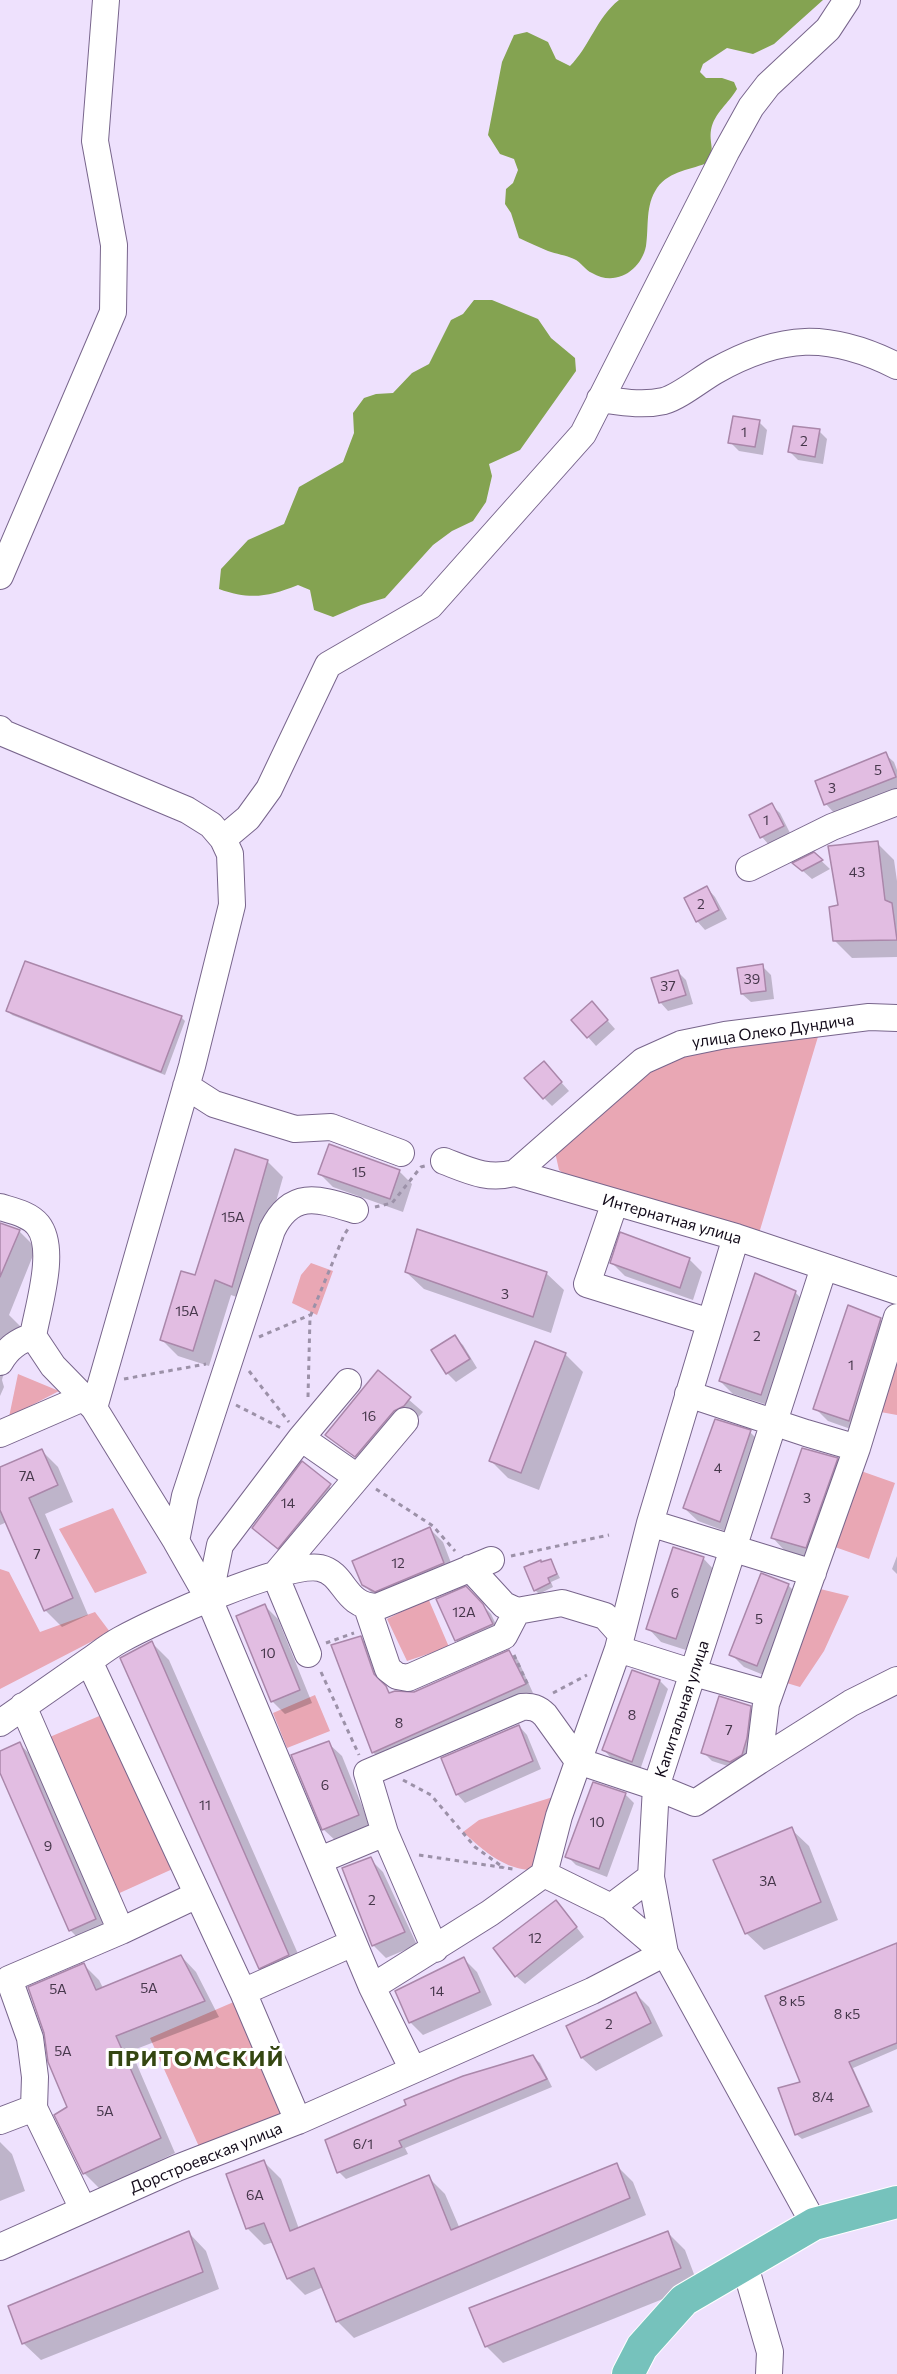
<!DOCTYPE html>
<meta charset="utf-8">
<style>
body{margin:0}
canvas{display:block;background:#eee1fd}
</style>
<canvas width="897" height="2374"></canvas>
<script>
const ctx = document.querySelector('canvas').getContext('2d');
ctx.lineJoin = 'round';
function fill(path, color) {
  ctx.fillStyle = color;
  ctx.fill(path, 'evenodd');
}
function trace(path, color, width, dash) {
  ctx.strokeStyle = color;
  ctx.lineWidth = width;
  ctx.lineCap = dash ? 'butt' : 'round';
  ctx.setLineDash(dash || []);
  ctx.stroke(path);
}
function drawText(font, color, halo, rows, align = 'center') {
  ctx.font = font + ' Commissioner,sans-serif';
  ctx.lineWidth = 6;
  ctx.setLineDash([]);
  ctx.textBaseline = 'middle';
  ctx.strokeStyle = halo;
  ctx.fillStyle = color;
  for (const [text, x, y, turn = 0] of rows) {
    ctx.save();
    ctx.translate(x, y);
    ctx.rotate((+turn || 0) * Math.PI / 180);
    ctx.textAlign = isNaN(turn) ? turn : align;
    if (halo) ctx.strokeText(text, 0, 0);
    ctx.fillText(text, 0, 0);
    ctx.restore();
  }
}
fill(new Path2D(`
 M820,1030l-63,210 -187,-62 -11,-8 -4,-18 115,-101z
 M311,1263l22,8 -16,44 -25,-12 9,-28z
 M897,1346v69l-22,-4z
 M18,1374l41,17 -50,26z
 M861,1471l34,12 -26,76 -37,-13z
 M113,1508l34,65 -52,20 -36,-64z
 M0,1569l9,3 31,60 55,-20 15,20 -110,57z
 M816,1588l33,8 -25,55 -24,36 -20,-6z
 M428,1598l21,49 -42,14 -20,-42z
 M315,1695l15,36 -43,17 -14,-35z
 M104,1714l73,153 -64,29 -68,-157z
 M553,1797l-15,73c-31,2 -53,-18 -75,-38l16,-12z
 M236,2001l48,111 -83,39 -51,-113z`), '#e9a7b4');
fill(new Path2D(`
 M619,0h204l-49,44 -21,10 -26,-6 -24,16 -3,8 6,6h16l12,4 3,7c-8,14 -23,24 -26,41 -2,13 4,18 -2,32 -17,8 -39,8 -52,26 -12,18 -8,38 -11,58 -5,25 -31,41 -54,27 -7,-3 -11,-11 -18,-14 -8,-4 -18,-5 -26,-8 -10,-4 -20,-9 -29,-13l-8,-25 -6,-9 1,-15 7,-6 5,-13 -4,-11 -14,-5 -12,-19 14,-73 12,-27 13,-3 21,10 8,17 14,7c20,-20 27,-49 49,-66z
 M474,300h18l46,19 13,19 24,20 1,13 -56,79 -31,14 3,12 -6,26 -13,19 -21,10 -19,14 -48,53 -24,7 -28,12 -19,-7 -4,-20 -12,-5c-30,12 -48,15 -79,4l2,-20 27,-29 36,-16 15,-37 44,-25 11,-29 -1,-20 11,-15 12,-4 17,-1 19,-20 17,-9 22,-44 12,-6z`), '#84a351');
fill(new Path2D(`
 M759,422l8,8 -4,25 -24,-4 -9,-9z
 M819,431l8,8 -4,25 -25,-4 -8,-8z
 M885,754l9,8 3,8v18l-63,25 -8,-9z
 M771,805l9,8 11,22 -21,11 -8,-9 -11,-22z
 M877,843l17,17 3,21v76l-45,1 -17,-17 5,-35z
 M814,854l16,15 -18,10 -17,-15z
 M707,888l8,9 12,22 -22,11 -8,-9z
 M762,966l9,9 3,24 -23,3 -9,-8z
 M677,971l9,9 7,24 -25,7 -8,-9z
 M8,1011l173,6 4,4 -20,54 -153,-60z
 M600,1012l15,17 -19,17 -23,-26z
 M552,1072l17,19 -17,15 -8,-8z
 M267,1161l16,16 -35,124 -17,-6 -22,71 -31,-10 -16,-16 34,-63z
 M399,1171l13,13 -9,28 -70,-25 -13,-13z
 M0,1223l19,8 17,17 -27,67 17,17 -22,40 -2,8 2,7 -4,9z
 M689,1259l13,13 -9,28 -68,-24 -13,-13z
 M406,1272l140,1 18,17 -13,43 -127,-44z
 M795,1292l13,14 -34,101 -41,-13 -13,-13z
 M880,1319l13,13 -31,101 -34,-12 -13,-13z
 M454,1337l9,8 14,23 -21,14 -9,-9z
 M565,1354l18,18 -44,118 -31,-12 -17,-17z
 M378,1373l45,39 -54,57 -42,-35z
 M750,1432l13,13 -30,89 -35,-13 -14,-13z
 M42,1451l16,16 15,35 -28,12 43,101 -26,12 -17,-17 -38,-88 -7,3v-57z
 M837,1459l13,13 -31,88 -34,-9 -13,-14z
 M302,1464l41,34 -52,62 -37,-33z
 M430,1529l13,13 13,34 -79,22 -14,-14z
 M897,1556v18l-5,-5z
 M703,1558l13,14 -27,79 -28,-9 -13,-14z
 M551,1561l9,17 -9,4 2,5 -14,7 -4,-4z
 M788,1585l13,13 -30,80 -27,-11 -13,-13z
 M475,1597l16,17 9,19 -35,16 -9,-9z
 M265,1606l13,13 34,84 -27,11 -13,-13z
 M360,1637l9,9 13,39 10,9 22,-1 95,-41 9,8 15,33 -152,68 -8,-9z
 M152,1643l17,17 137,312 -29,13 -17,-17z
 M660,1681l8,8 -28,81 -28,-11 -8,-9z
 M750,1708l9,8 -4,31 -15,23 -28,-9 -9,-9z
 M519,1726l8,9 14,34 -76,34 -8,-9z
 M328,1743l14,13 29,72 -34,14 -14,-13z
 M20,1744l17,18 76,174 -26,11 -17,-17 -70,-161v-16z
 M625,1794l9,9 -27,74 -31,-12 -9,-9z
 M791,1829l18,17 29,74 -74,30 -18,-17z
 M370,1859l13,13 34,73 -31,13 -13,-13z
 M564,1911l20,26 -59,47 -9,-8z
 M897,1945v104l-44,19 20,44 -71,27 -6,-5 6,-52z
 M181,1956l15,16 23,45 -88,34 44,102 -75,36 -16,-16 -15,-65 -23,-75 38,-68 15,15 4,8z
 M464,1959l13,13 15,33 -69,30 -13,-13z
 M636,1994l13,13 14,29 -67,35 -14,-13 -14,-32z
 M532,2056l8,7 12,24 -147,61 3,6 -62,25 -7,-7 69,-66z
 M0,2142l12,12 13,37 -25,10z
 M264,2162l17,17 18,50 129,-52 17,17 15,35 156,-64 17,17 13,33 -292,123 -17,-17 -14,-34 -18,8 -17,-17 -14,-36 -10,3 -17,-17z
 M189,2233l17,18 13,38 -178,71 -18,-17z
 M668,2233l17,17 13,35 -195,78 -17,-17z`), '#0003');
const building = new Path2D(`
 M733,416l27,4 -5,27 -27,-4z
 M793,426l27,3 -5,28 -27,-5z
 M886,752l10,25 -72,28 -9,-24z
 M772,803l12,23 -24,12 -11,-23z
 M878,841l7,59 7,3 5,37 -64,1 -4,-34 9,-2 -10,-59z
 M814,852l9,8 -21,11 -10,-8z
 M707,886l12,24 -23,12 -12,-24z
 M25,961l157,55 -21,56 -155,-61z
 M763,964l3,27 -25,3 -4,-26z
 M678,970l8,25 -27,8 -8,-25z
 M592,1001l16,19 -21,18 -16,-18z
 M544,1061l18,21 -19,17 -19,-21z
 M329,1144l71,26 -10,29 -72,-25z
 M235,1149l33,11 -36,127 -17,-7 -22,71 -33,-11 21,-69 14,4z
 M0,1223l20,7 -20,47z
 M417,1229l130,43 -14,45 -128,-45z
 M620,1232l70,26 -10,30 -70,-25z
 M755,1273l41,18 -35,104 -42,-14z
 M848,1305l33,13 -32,103 -36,-12z
 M455,1335l15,24 -24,15 -15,-24z
 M535,1341l31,12 -45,120 -32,-12z
 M378,1370l33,27 -7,9 -10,5 -39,46 -30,-22z
 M715,1419l36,11 -31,92 -37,-14z
 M802,1448l36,10 -32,90 -35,-10z
 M42,1449l16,36 -29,13 44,100 -29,13 -44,-101v-43z
 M302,1461l29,23 -53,65 -26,-21z
 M430,1527l14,36 -69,29 -13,-7 -10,-24z
 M673,1547l31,10 -28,82 -30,-10z
 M551,1559l6,15 -9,4 2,5 -16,8 -10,-24 17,-7v2z
 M761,1573l28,11 -32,82 -28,-11z
 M466,1586l17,18 10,20 -38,17 -19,-42z
 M265,1604l35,86 -29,12 -35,-86z
 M361,1636l13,38 12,12 3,7 6,-2 19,1 95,-42 17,34 -154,69 -41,-108z
 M152,1641l137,314 -30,14 -139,-311z
 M632,1670l28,10 -28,82 -30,-12z
 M719,1696l32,10 -4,32 -5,17 -12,7 -29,-9z
 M519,1725l14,36 -77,34 -15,-37z
 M329,1741l30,74 -37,15 -31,-75z
 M20,1742l76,177 -27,12 -69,-158v-22z
 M593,1782l33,11 -27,76 -34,-12z
 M792,1827l29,75 -76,32 -32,-74z
 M371,1857l34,75 -33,14 -30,-78z
 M556,1900l21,27 -62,50 -22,-29z
 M897,1943v100l-48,19 20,44 -74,29 -17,-47 22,-6 -35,-86z
 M181,1955l24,46 -89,35 45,102 -78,36 -29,-59 13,-8 -19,-45 -4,-29 -16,-46 56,-24 12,27z
 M464,1957l16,35 -71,31 -14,-32z
 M636,1992l15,31 -70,35 -15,-32z
 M533,2055l14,24 -148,62 3,6 -65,26 -12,-33 81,-35 -2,-5 59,-24z
 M264,2160l26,71 139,-56 22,55 166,-67 13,35 -294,124 -22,-54 -27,11 -23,-56 -18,6 -20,-55z
 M189,2231l14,41 -181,72 -14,-38z
 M668,2231l13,37 -196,79 -16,-39z`);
fill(building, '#e2bde2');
trace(building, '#aa87aa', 1.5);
const minor = new Path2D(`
 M600,399c22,3 42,7 64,2 15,-4 37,-22 51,-30 66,-37 114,-39 182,-5
 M0,576l113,-264 1,-67 -19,-104 11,-141
 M0,729l3,4 184,77 24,15 12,14 7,15 2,51 -40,161 -98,342
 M223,839l25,-21 21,-29 59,-124 102,-59 153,-172 143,-282 25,-45 17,-22 60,-56 19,-29
 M749,868l83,-41 65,-25
 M186,1086l28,18 81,25 36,-2 70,26
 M444,1161c26,10 43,19 71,12l221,64 161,54
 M515,1173l128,-112 38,-17 44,-9 144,-18 28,1
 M615,1202l-28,82 123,38
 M0,1207c13,4 29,7 38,18 19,24 0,82 -5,111l20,30 41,42 82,133 33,58 163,388 41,83
 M0,1362c8,-14 18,-21 33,-26
 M688,1394l118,39 51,15
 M0,1434l83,-36
 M301,1438l47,-56
 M650,1523l163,50
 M176,1541l9,-45 87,-266c20,-41 47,-31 83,-20
 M470,1568l34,37 13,6 45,-8 43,13 16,18
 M209,1599l11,-54 81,-107 56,39
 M367,1607l21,62 9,7 11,2 96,-42 13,-25
 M618,1649l76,24 75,21
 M308,1654l-33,-79 130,-154
 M23,1706l98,225
 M0,1723l89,-62
 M759,1761l92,-58 46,-23
 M320,1860l65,-27
 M544,1874l67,33
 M651,1877l14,76 149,271
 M435,1949l-50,-116 -18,-60 155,-66c10,-1 16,1 23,8l33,46 78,26 39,16 64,-42 7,-57 91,-256 40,-131
 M372,1987l118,-74 54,-39 15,-58 59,-167 32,-126 86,-286
 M243,1992l110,-49
 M0,2121l34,-13
 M298,2121l-55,-129 -154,-331c10,-7 20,-15 31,-21 34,-19 165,-79 200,-72 26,6 23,38 57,39l114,-47
 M83,2209l-49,-101 1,-31 -5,-39 -21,-59 112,-48 76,-36
 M0,2247l177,-79 121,-47 294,-130 73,-38 -54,-46 40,-30 5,-90 168,-520
 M745,2266l25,86 -1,22`);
const major = new Path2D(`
 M628,2374l14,-27 42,-47 130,-76 83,-22`);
trace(minor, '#78658c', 28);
trace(major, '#fff', 34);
trace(new Path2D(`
 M375,1207l17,-4 29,-36 4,-1
 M259,1337l51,-22
 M249,1371l40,51
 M124,1379l82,-15
 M308,1397l2,-80 34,-82 4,-6
 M236,1405l47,24
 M376,1489l57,37 22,25
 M511,1556l98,-21
 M326,1643l28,-10
 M514,1655l14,30
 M321,1672l38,83
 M553,1693l34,-18
 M403,1780l28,15 44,52 29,21
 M419,1855l94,14`), '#9c91a8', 3, [4.5, 4.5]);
trace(minor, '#fff', 26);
trace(major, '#76c2bc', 32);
drawText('14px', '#46374b', null, [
 ["1",744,432],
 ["2",804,441],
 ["5",878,770],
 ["3",832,788],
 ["1",766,820],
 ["43",857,872],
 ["2",701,904],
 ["39",752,979],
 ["37",668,986],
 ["15",359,1172],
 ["15А",233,1217],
 ["3",505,1294],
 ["15А",187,1311],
 ["2",757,1336],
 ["1",851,1365],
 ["16",369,1416],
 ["4",718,1468],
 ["7А",27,1476],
 ["3",807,1498],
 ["14",288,1503],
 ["7",37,1554],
 ["12",398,1563],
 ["6",675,1593],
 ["12А",464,1612],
 ["5",759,1619],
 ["10",268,1653],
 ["8",632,1715],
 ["8",399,1723],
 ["7",729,1730],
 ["6",325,1785],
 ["11",205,1805],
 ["10",597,1822],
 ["9",48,1846],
 ["3А",768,1881],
 ["2",372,1900],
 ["12",535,1938],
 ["5А",149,1988],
 ["5А",58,1989],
 ["14",437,1991],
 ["8 к5",792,2001],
 ["8 к5",847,2014],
 ["2",609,2024],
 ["5А",63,2051],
 ["8/4",823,2097],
 ["5А",105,2111],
 ["6/1",363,2144],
 ["6А",255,2195]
]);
drawText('16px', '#120a19', '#fff', [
 ["улица Олеко Дундича",773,1031,-8],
 ["Интернатная улица",672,1219,16],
 ["Капитальная улица",682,1709,-72],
 ["Дорстроевская улица",206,2158,-22]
]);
ctx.letterSpacing = '1.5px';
drawText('bold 22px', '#344611', '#fff', [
 ["ПРИТОМСКИЙ",196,2059]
]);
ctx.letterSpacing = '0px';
</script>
